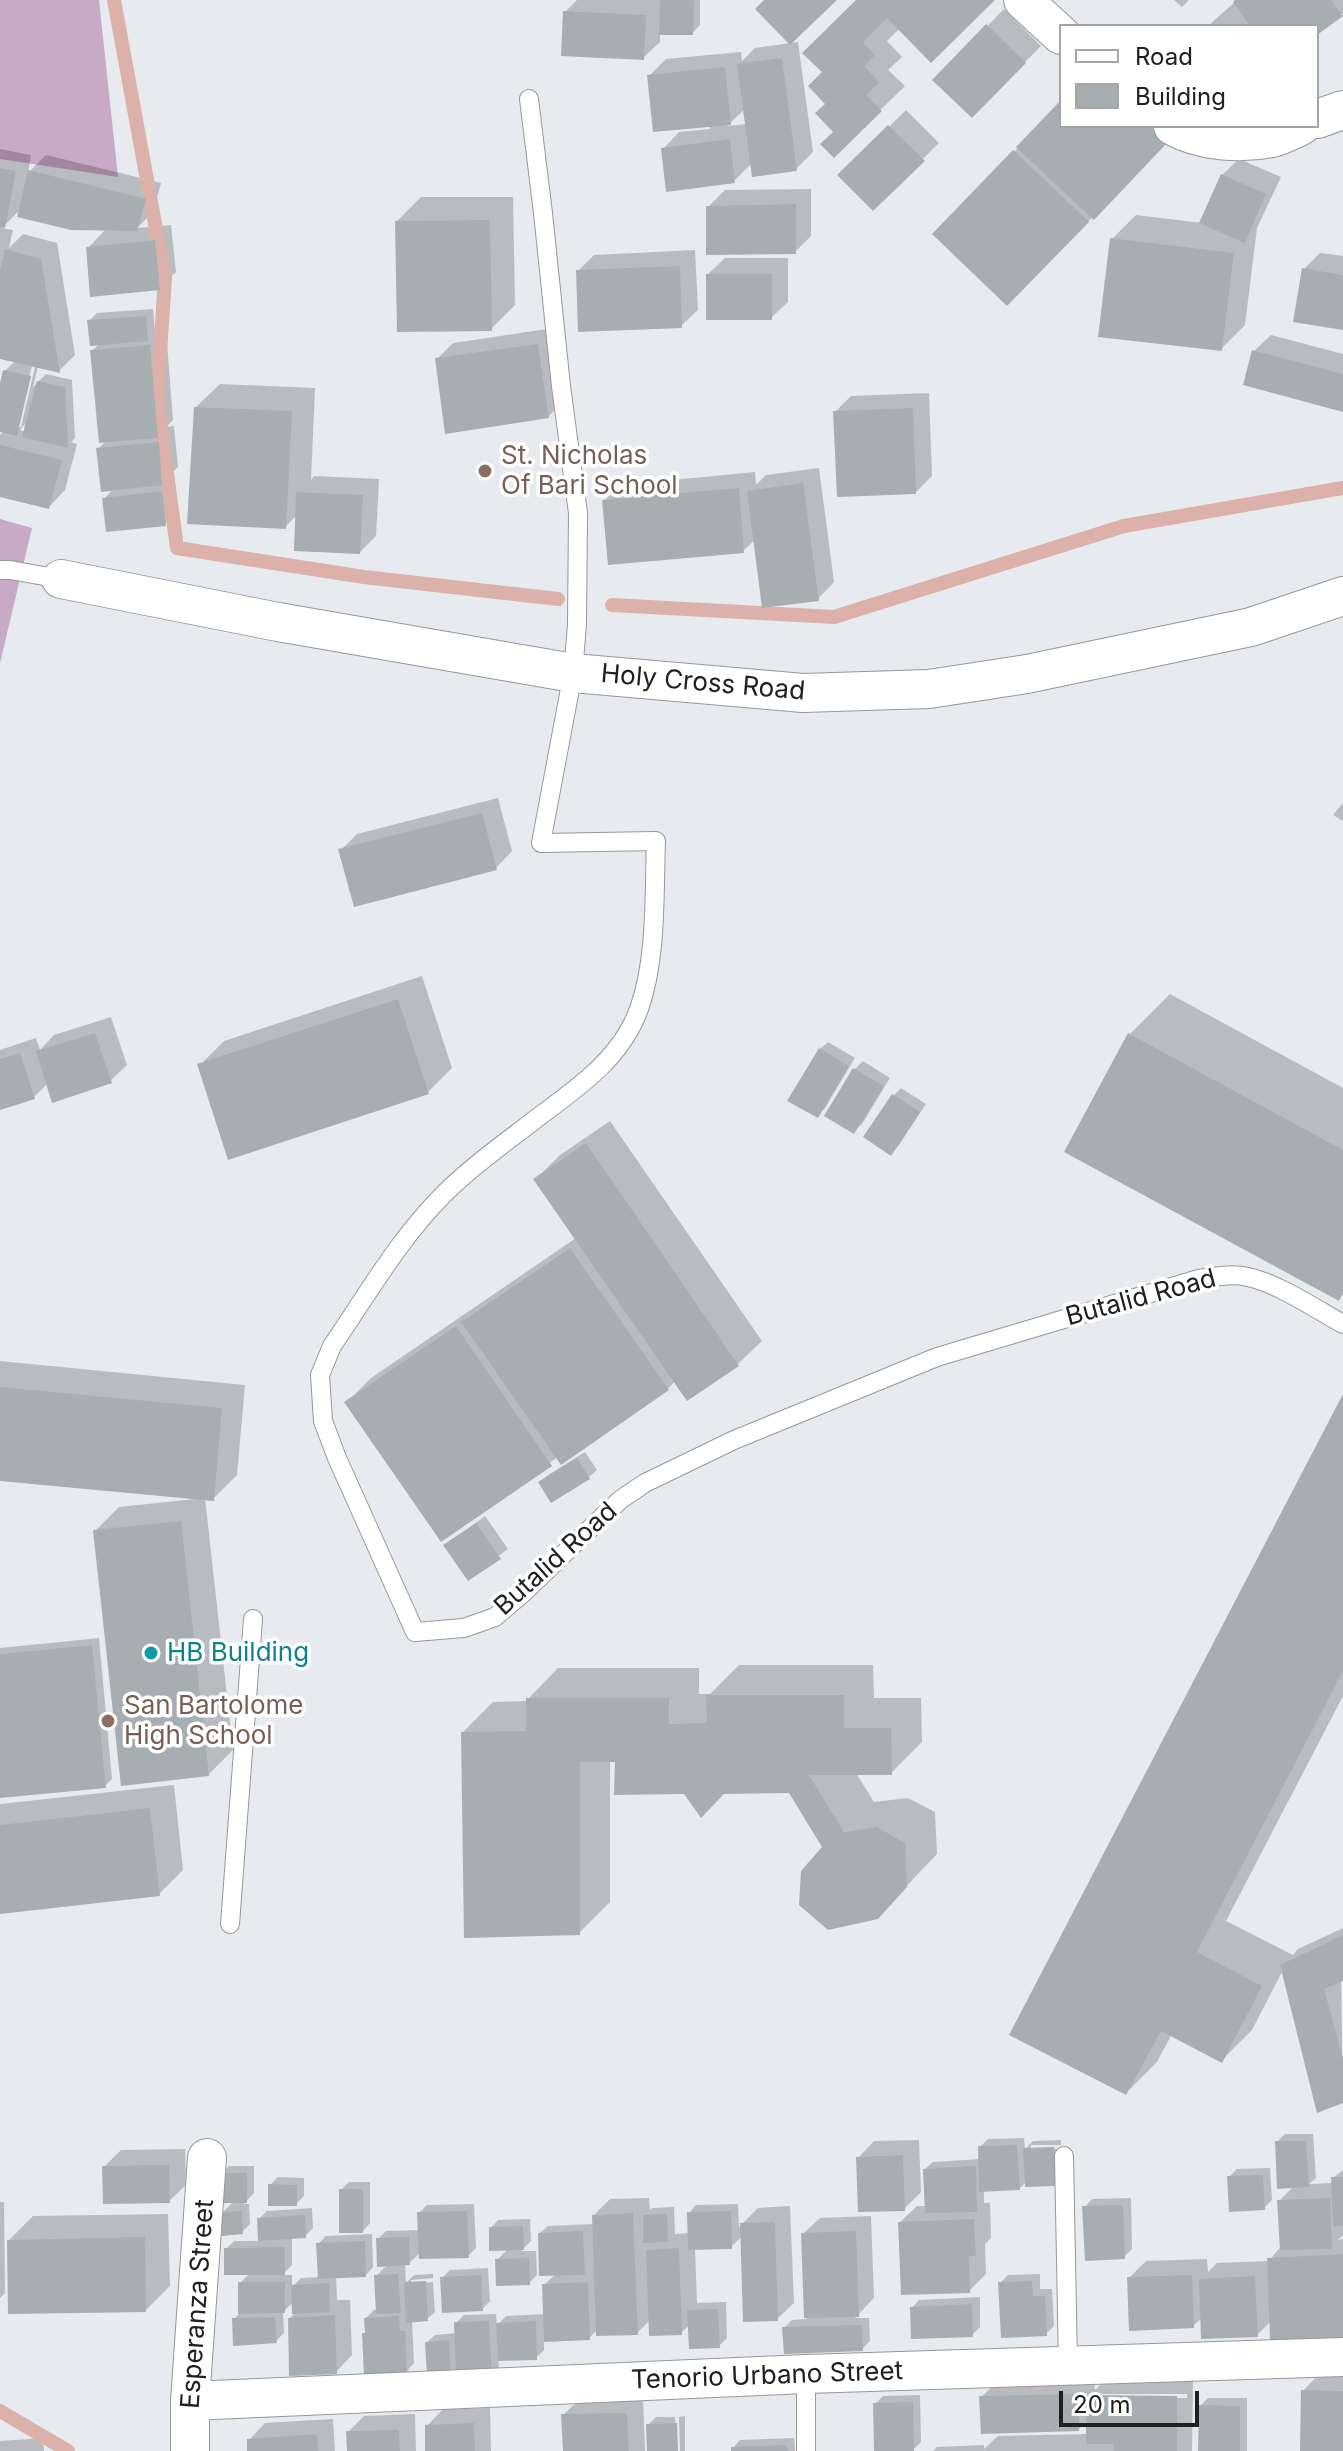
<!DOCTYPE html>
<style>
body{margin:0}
#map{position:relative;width:1343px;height:2451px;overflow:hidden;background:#e7ebf0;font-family:Inter,sans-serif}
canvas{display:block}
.legend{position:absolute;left:1059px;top:24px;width:260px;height:104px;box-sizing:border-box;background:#fff;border:2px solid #a6a6a6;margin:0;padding:10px 14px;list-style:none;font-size:24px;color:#202020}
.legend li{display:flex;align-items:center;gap:16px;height:40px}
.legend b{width:40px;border:2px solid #a6a6a6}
.scale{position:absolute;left:1059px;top:2391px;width:140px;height:36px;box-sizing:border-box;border:4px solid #202020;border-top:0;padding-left:10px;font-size:24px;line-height:28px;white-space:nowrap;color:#202020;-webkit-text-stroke:6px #fff;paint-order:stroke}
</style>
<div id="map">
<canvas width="1343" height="2451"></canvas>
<ul class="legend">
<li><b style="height:10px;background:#fff"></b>Road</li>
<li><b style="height:22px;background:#a6aeb2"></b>Building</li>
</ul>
<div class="scale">20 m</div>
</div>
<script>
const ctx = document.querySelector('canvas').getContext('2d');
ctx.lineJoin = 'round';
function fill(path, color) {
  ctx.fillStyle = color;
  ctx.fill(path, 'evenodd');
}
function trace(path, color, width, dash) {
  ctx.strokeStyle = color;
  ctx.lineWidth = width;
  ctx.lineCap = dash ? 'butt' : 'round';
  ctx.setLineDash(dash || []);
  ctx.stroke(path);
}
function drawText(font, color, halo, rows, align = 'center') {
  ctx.font = font + ' Inter,sans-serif';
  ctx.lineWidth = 7;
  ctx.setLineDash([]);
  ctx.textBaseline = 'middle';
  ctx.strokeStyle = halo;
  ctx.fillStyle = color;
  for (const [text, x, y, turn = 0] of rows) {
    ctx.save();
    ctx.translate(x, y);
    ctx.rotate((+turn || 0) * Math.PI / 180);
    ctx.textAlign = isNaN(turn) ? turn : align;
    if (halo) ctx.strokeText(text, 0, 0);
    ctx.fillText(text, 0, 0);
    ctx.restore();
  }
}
fill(new Path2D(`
 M0,0h99l19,177 -118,-18z
 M0,519l32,9 -32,135z`), '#c8a9c6');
fill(new Path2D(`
 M577,0h123v25l-8,8h-32v9l-17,16 -78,-46z
 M858,0h134l-92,28 -13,13 15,16 -14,13 17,16 -71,69 2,-24 -9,-28 -3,-31z
 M1174,0h15l-7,7z
 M1237,0h106v13l-26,19v-6h-109z
 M1004,9l37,37 -69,70 -37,-36z
 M798,42l15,110 -17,17 -44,-6 -18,18 -71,-32 16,-17 31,-3v-4l-61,-49 17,-17 75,-7 1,9 13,-13zM745,109l2,15 -20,2z
 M1061,103v23h121l-151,154 -97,-46z
 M906,110l33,33 -66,65 -33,-33z
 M0,149l31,6 -3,18 18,-18 115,28 -8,29 -16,16 34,-3 5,47 -17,16 -71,-40 19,-20 -86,-19 -19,19 11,2 -4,18 14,-14 34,9 18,112 -16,16 -21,-5 -5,21 13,-13 26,6 3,58 -4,4 6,2 -12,46 -16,17 -49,-12v-60l4,-4 -4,-1v-38l5,-21 11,-11 -16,-3zM32,366l3,1 -14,60h-4zM28,421l-2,11 -6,-2 2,-3z
 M1239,159l42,18 -24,51 -12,97 -24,24 -109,-110 24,-24 66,8 20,-48z
 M811,189v47l-16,16 -87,-45 17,-17z
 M421,197h92l2,108 -24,24 -94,-108z
 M695,250l3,60 -17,16 -103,-55 16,-16z
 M1320,253l23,3v72l-39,-59z
 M725,258h63v44l-17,16 -63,-44z
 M153,309l2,22 11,-1 7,90 -7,7 8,-1 4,41 -18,18 10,-1 3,32 -8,8 -61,-25 10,-11 -16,-39 9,-9 -15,-89 8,-8 -11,-22 8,-8z
 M554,328l11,72 -17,17 -111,-58 16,-16z
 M1271,335l72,19v56l-89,-59z
 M220,384l95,4 -4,92 3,-4 65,3 -3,57 -16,16 -63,-37 -12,12 -90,-119z
 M929,393l3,83 -16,16 -81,-80 16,-16z
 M819,468l15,114 -16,17 -62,-60 -13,12 -139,-50 17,-16 134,-13 1,13 10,-10z
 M498,798l14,53 -16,17 -155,-18 16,-16z
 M1343,803v18l-10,-6z
 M422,976l30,92 -24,24 -228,-27 24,-24z
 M1170,994l173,94v206l-5,4 -208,-264z
 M111,1017l16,48 -17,16 -62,2 -14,14 -34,11v-58l36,-12 4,12 14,-15z
 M828,1042l27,16 -30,50 -8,8 3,-67z
 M863,1061l27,17 -28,46 -8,7 -27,-16 28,-46z
 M901,1088l25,16 -27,41 -8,8 3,-58z
 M610,1121l152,220 -24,23 -63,17 -7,8 -110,68 -117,82 -94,-137 24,-24 205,-140 -40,-59 24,-24z
 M0,1361l245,24 -8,90 -24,24 -8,-1 28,252 -24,24 -114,-243 24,-24 76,-8 -195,-20z
 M1343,1398v298l-117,225 67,34 5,-6 45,-21v50l-2,1 2,122 -60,-131 -31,60 -30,30 -50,-26 -15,28 -31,31z
 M585,1452l12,18 -8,7 -49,5 8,-7z
 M485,1516l23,33 -39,29 -23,-33z
 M99,1638l13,141 -7,7 -105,10v-148z
 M739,1665h134l1,33h47l1,44 -31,31h-35l18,29 34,-4 27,14 2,42 -60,63 -53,-70 -34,-56 -105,1 -68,-32h-7v142l-31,31 -116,-201 30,-30 35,-1v-2l30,-31h141v26h11z
 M174,1785l9,85 -24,24 -159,18v-108z
 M1285,2134h28l3,44 -7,6 24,-1v-5l10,-8v65l-5,5 5,-1v97l-72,-15 -14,14 -55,-17 -9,8 -64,-48 17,-17 61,-2 1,13 9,-9 52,-2 12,-15 -2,-45 15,-15 -17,-44z
 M1024,2138l1,11 8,-8 28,-1v5h-30v4h30l1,27 -8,8 -27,-3 -8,8 -35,1v13h6l1,35 -6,6 1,30 -17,17 -69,-69 17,-16h9l-1,-37 8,-7 47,-3v-12l8,-8z
 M919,2140l2,52 -17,17 -46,-51 16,-17z
 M185,2149l1,36 -17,16 -64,-35 16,-16z
 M229,2166h25v27l-10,11h5l1,20 -8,8 -19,-20 11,-11 -13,-27z
 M1270,2168l2,32 -8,8 -35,-31 8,-8z
 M278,2177l26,1v18l-8,8 -26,-19z
 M349,2182h21v41l-7,8 -22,-41z
 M649,2198l1,12 2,-2 22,-1 1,27 14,-1v-20l7,-8 42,-1 1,23 19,-19 32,-2 4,97 -17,16 -35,-83 -11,11 -36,1 2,55 29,-1 1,36 -8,8 -29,-22 -9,9 -30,-14 -14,14 -39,-4 -9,9 -45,2v10l-8,8 -38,1 1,8 -8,8 -40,1 -24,-34 8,-7 22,-2 -1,-10 8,-8 32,-1 1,11 9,-9 39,-2 -1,-29 12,-11 -16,-41 8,-7 46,-2v-9l16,-16z
 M1131,2198l1,51 -8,8 -39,-50 7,-8z
 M0,2202h4l1,91 -5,5z
 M474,2204l2,44 -8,8 -47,-4 -12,11h-4l1,20 8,-8 19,-1v4l-22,2v4l22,-2 2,30 -8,7 -15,1 2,43 -7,8 -43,-37 3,-3 -1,-13 8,-8h4l-2,-34 12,-12 -10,-25 8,-8 34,-1 -1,-17 8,-8z
 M312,2208l1,20 -8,8 -13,1v28l-10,10h10v12l9,-9 19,-1 -2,-33 8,-8 46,-2 1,33 -7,8 -30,1 1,24h13l2,55 -16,17 -46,-54 4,-4v-13l-11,11 1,21 -8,8 -42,-22 6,-6v-30l10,-10 -24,-24 8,-8h26l-1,-22 8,-8z
 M168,2214l2,72 -24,24 -137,-70 24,-24z
 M871,2216l3,82 -19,20h14l1,23 -8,8 -78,-21 8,-8 14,-1 -3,-85 17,-16z
 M530,2219l1,22 -10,10h15l1,24 -8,8 -32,-23 11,-11 -17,-21 7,-8z
 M488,2268l2,33 -8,8 -40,-31 8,-8z
 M1040,2274v15h12l2,37 -8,8 -46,-51 8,-8z
 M980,2297v30l-8,8 -60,-27 7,-8z
 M1319,2374l24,1v76h-41l1,-60z
 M1094,2378l1,12 10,-10 88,1 -1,70h-259l4,-4 47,-2v4l14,-13 90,-2v-14l-9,9 -98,-32 17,-16zM1102,2394h85v4h-85z
 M920,2395l1,47 -8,8 -37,1 -1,-47 8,-8z
 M643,2397l2,54h-80l-2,-36 17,-16z
 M1208,2398h39v53h-47v-45z
 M490,2408l1,43h-64v-25l16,-17z
 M415,2414l1,37h-67l-1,-19 16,-16z
 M685,2416v35h-5l-1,-34z
 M656,2417h19l1,34h-27l-1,-26z
 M333,2419l2,32h-86v-11l16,-17z
 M43,2438l1,13h-44v-10z
 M794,2438l1,13h-62v-3l7,-8z`), '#0003');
trace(new Path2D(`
 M114,0l51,278 -8,121 20,149 187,29 194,22
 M612,605l222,12 290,-91 219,-38
 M0,2411l68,40`), '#dbb1aa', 14);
fill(new Path2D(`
 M660,0h34l-1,35h-34z
 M764,0h73l-47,45 -35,-36z
 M856,0h139l-64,63 -44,-45 -24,24 12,13 -11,11 15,16 -13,13 16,16 -48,47 -14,-14 13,-12 -18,-19 10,-9 -17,-18 14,-14 -20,-19z
 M1235,0h96l12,16 -26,19v-9h-67l-17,-24z
 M563,11l83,4 -2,45 -83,-4z
 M986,24l40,39 -54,55 -40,-38z
 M782,58l15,113 -45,6 -15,-113z
 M725,67l6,58 -78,7 -6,-57z
 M1061,100v26h87l19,17 -73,77 -78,-73z
 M888,125l37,36 -52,50 -36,-36z
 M730,139l5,44 -69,9 -5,-44z
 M1013,150l76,72 -82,84 -75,-72z
 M0,168l16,3 -11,57 -5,-1z
 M28,170l118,29 -9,32 -66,-1 -54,-13z
 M1221,174l45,20 -21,49 -46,-20z
 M796,204v50l-90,1v-49z
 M490,220l2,111 -95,1 -2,-111z
 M1110,238l124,15 -12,98 -124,-14z
 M155,240l5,50 -70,7 -4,-50z
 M5,249l36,10 19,114 -60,-14v-90z
 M680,266l2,62 -104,4 -2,-62z
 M1302,268l41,7v55l-50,-8z
 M706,274h66v46h-66z
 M146,316l2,25 -58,5 -3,-26z
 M538,344l11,74 -104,16 -10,-76z
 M150,345l8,93 -59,5 -9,-93z
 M1252,350l91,24v38l-100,-27z
 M3,370l28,6 -14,60 -17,-4v-49z
 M37,381l28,6 3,61 -46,-11z
 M194,407l98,4 -6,118 -99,-5z
 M913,408l3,86 -79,3 -4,-86z
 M159,442l3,43 -61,7 -5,-44z
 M0,445l62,15 -13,49 -49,-12z
 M803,483l16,118 -57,7 -15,-117z
 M739,488l5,65 -136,12 -6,-65z
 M162,491l4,35 -60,6 -4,-34z
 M296,492l67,3 -3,59 -66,-3z
 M482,813l15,57 -143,37 -16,-58z
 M398,999l31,95 -201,66 -31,-96z
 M95,1033l17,50 -60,20 -16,-52z
 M1128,1033l215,117v143l-4,8 -275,-149z
 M819,1048l30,18 -31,52 -31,-17z
 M20,1053l15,46 -35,11v-51z
 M853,1068l31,18 -30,48 -30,-18z
 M892,1094l28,18 -29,44 -28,-19z
 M586,1143l153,223 -52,35 -154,-222z
 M570,1248l99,142 -108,75 -100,-143z
 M456,1326l96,140 -111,76 -97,-140z
 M0,1387l222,21 -8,93 -214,-20z
 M1343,1394v277l-146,281 65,34 -40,77 -61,-32 -35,64 -117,-60z
 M577,1458l13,21 -39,24 -13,-21z
 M181,1521l28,255 -88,10 -28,-256z
 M476,1523l25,36 -33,22 -25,-36z
 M92,1645l14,143 -106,10v-144z
 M706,1695h138v33h47l1,47h-83l35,57 33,-5 28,16 2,44 -29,32 -50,11 -29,-25 2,-34 21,-24 -33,-54 -65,1 -23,24 -17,-24 -70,1 1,-33h-35v173l-116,3 -3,-206 65,-1v-33h143v26l38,-1z
 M150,1808l10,88 -160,18v-89z
 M1343,1935v46l-19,8 19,69v45l-26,10 -37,-148z
 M1275,2141h31l3,46 -32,2z
 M1017,2145l3,45 -41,2 -1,-46z
 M1054,2147l1,39 -30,1 -2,-39z
 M903,2155l2,56 -47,1 -2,-55z
 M169,2165l1,38 -67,1 -1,-38z
 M976,2166l1,46 -52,1 -2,-44z
 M219,2173h28v30h-28z
 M1263,2175l2,35 -36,2 -2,-36z
 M1331,2177h12v49h-10z
 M268,2184l29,1v21h-29z
 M339,2189h24v44h-24z
 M1330,2198l2,51 -52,1 -3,-50z
 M1123,2205l2,54 -40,2 -3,-55z
 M242,2211l1,23 -21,2 -1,-24z
 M467,2211l2,47 -50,1 -2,-47z
 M731,2211l1,38 -44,1 -1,-38z
 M633,2213l5,122 -42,1 -4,-121z
 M667,2214l1,28 -25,1v-28z
 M305,2215l1,23 -48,3 -1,-23z
 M974,2219l2,37h-7l1,37 -69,2 -3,-73z
 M775,2222l3,99 -35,1 -3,-99z
 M523,2226l1,24 -35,1v-24z
 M583,2231l2,44 -46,1 -1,-43z
 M856,2231l3,86 -55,1 -3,-85z
 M145,2237l1,75 -138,2 -1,-74z
 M409,2237l1,28 -33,2 -1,-29z
 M365,2241l1,36 -48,2 -2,-36z
 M285,2247v28h-61v-27z
 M679,2248l3,87 -33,1 -3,-86z
 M1343,2254v84l-73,2 -3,-82z
 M529,2258l1,27 -34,1 -1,-27z
 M398,2274l3,39 -25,1 -2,-39z
 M481,2275l2,36 -41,2 -2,-36z
 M1192,2275l2,53 -65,3 -2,-54z
 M1255,2276l3,61 -57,2 -2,-60z
 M426,2281l2,40 -22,2 -2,-41z
 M1032,2281l1,15h12l2,40 -46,2 -3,-56z
 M238,2282h47v31l-47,1z
 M588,2282l2,58 -46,2 -2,-58z
 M329,2283l1,29 -38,2 -1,-29z
 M972,2304l1,33 -62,2 -1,-32z
 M718,2309l2,39 -31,1 -2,-39z
 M335,2315l2,59 -48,2 -1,-58z
 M399,2316l1,15h5l2,42 -43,3 -2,-43h3l-1,-15z
 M275,2317l2,26 -44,3 -1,-28z
 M489,2321l3,56 -36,1 -2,-56z
 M536,2321l1,39 -39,1 -2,-38z
 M862,2325l1,26 -79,3 -2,-27z
 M449,2340l2,38h-24l-2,-36z
 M1301,2390l42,1v60h-43z
 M1079,2394v37l-98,3 -2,-38z
 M1086,2395l91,1v55h-63v-7h-28z
 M913,2402l1,49h-40l-1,-48z
 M1199,2405l41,1v45h-42z
 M627,2413l2,38h-66l-2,-37z
 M474,2423l1,28h-50v-26z
 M677,2423l1,28h-31l-1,-27z
 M399,2430l1,21h-53l-1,-20z
 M317,2434l1,17h-71v-12z
 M787,2445l1,6h-57v-4z`), '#a6aeb2');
const service = new Path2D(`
 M529,99l14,114 18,173 17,127 -1,111 -4,49 -32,170 115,-2c-2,53 1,118 -17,168 -18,50 -62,79 -102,109 -32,25 -65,48 -94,77 -44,44 -76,100 -111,151l-12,29 3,46 14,37 78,174 49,-4 31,-11 27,-23 98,-94 25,-17 89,-43 203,-83 261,-78c16,-2 33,-6 50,-2 29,6 68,32 95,47
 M0,570h10l51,9
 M230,1924l23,-305
 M1064,2156l4,208
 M806,2374v77`);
const minor = new Path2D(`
 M1023,0l38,35
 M1317,119l26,-9
 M1173,126c27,16 68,18 99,12 9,-2 20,-8 29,-12
 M61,579l217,43 295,51 230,20 126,-4 98,-15 224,-47 92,-31
 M190,2401l616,-27 537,-17
 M190,2451v-50l17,-243`);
trace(service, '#979797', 20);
trace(minor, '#979797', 40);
trace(service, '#fff', 18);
trace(minor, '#fff', 38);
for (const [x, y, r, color] of [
 [485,471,8,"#8d6e63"],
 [151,1653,8,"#0f9aa8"],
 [108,1721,8,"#8d6e63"]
]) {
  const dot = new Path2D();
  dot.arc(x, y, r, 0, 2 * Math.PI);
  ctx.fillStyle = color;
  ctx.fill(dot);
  trace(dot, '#fff', 3);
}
drawText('26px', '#785e54', '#fff', [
 ["St. Nicholas",501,456],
 ["Of Bari School",501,486],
 ["San Bartolome",124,1706],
 ["High School",124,1736]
], 'left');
drawText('26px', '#202020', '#fff', [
 ["Holy Cross Road",703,683,5],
 ["Butalid Road",1141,1298,-15],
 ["Butalid Road",556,1559,-42],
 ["Esperanza Street",198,2304,-86],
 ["Tenorio Urbano Street",767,2376,-2]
]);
drawText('26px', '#0d838f', '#fff', [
 ["HB Building",167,1653]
], 'left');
</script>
